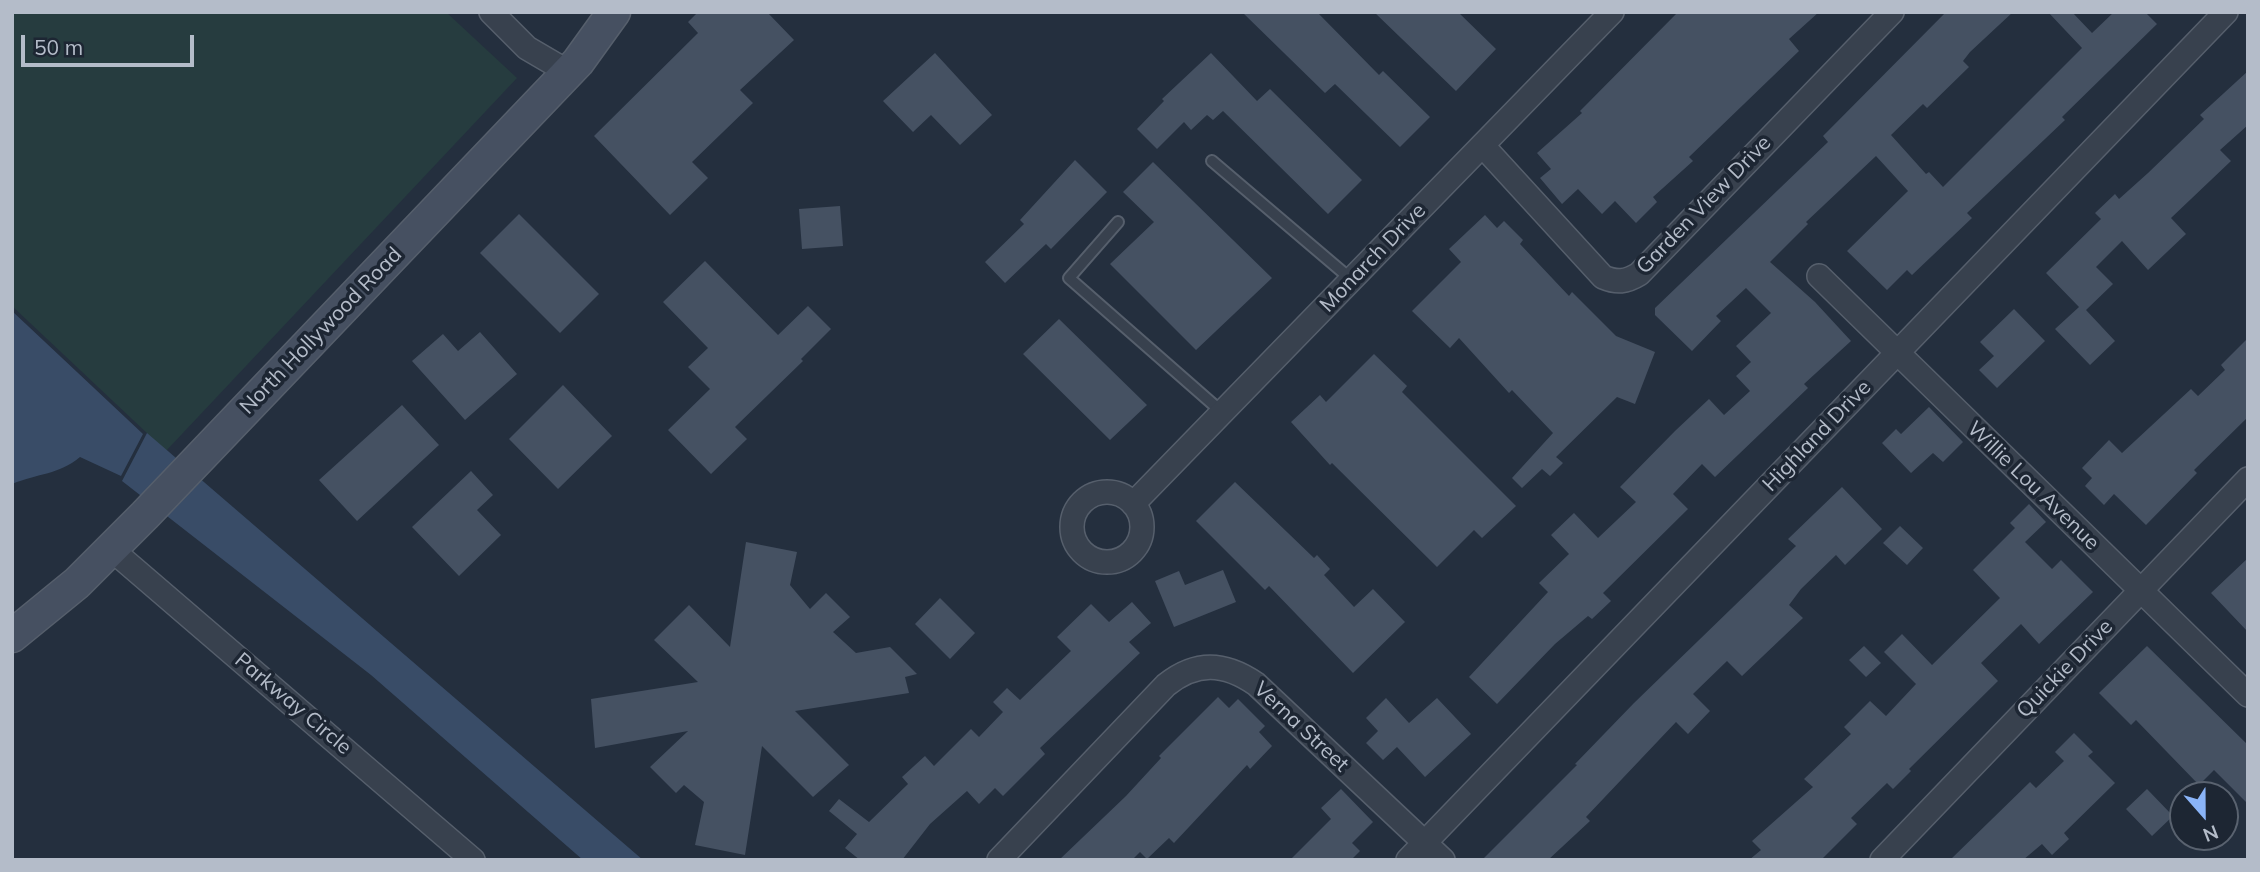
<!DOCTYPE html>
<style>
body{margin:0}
#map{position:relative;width:2260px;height:872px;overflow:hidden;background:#242f3e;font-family:Mulish,sans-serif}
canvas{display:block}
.frame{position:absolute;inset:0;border:14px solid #b4bcc9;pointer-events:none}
.north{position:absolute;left:2169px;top:781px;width:70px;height:70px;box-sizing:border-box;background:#1d2633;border:2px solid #59626f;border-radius:50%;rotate:159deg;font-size:19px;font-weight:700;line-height:28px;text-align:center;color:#b4bcc9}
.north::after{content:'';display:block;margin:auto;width:24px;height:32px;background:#8ab4f8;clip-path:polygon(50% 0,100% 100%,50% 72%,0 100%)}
.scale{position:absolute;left:21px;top:35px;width:173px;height:32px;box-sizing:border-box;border:4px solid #b4bcc9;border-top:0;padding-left:9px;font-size:21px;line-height:24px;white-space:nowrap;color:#b4bcc9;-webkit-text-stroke:5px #1d2633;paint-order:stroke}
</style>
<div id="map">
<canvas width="2260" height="872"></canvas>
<div class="frame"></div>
<div class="north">N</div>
<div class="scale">50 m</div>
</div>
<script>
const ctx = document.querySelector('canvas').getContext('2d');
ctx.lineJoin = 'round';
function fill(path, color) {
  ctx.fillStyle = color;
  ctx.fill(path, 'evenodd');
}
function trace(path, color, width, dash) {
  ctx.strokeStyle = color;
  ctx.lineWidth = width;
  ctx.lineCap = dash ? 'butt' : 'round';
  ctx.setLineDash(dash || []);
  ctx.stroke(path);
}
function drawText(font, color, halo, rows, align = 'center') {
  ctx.font = font + ' Mulish,sans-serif';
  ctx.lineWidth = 7;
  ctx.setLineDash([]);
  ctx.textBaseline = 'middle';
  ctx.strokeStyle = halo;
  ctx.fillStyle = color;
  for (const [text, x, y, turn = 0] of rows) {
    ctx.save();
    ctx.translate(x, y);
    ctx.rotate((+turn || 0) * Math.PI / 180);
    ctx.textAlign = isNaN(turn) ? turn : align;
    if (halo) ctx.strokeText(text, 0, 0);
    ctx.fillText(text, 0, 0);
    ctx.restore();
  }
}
fill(new Path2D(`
 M12,12h434l71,66 -351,373 -154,-145z`), '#263c3f');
fill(new Path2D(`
 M12,311l131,123 -22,42 -41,-19c-22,18 -41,16 -68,27z
 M147,433l496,427h-60l-212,-185 -249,-194z`), '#394c67');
fill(new Path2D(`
 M698,12h69l27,28 -54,50 13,13 -61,59 16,16 -38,37 -76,-79 104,-103 -10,-11z
 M1242,12h75l62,63 4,-4 47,46 -30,30 -65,-63 -10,9z
 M1374,12h84l38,37 -40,42z
 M1678,12h141l-30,27 10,12 -110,106 4,4 -40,36 4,5 -21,21 -21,-22 -13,13 -24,-25 -16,15 -22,-26 11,-9 -14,-16 45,-40 -2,-2z
 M1946,12h67l-43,40 -7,9 6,6 -42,41 -4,-4 -32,31 35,39 3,-2 14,15 139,-139 -34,-36h24l20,21 22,-21h31l12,12 -95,93 3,3 -98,93 5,5 -60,57 -5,-5 -20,20 -40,-39 61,-60 -32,-35 -70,66 2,2 -38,38 45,40 36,39 -47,43 4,4 -93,89 -13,-13 -29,30 15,15 -85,84 8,8 -19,18 -4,-3 -33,28 -58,60 -28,-27 79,-85 -9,-9 30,-29 -18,-19 23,-22 24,25 38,-36 -16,-15 55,-56 34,-32 15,16 26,-24 -14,-15 15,-14 -15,-16 35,-33 -25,-25 -30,28 5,5 -29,30 -37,-36v-7l173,-166 -5,-6z
 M935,53l57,62 -32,30 -29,-30 -18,17 -30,-31z
 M1211,53l46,48 13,-12 92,91 -34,34 -105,-103 -10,9 -6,-5 -16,15 -7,-8 -27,27 -20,-20 27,-28 -2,-2z
 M2248,71v54l-28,25 11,11 -60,57 15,16 -38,36 -26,-29 -26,26 17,17 -27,26 29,31 -25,24 -35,-36 24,-22 -33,-34 55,-54 -6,-6 20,-19 4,5 29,-26 56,-54 -4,-4z
 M1075,160l32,32 -56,57 -5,-5 -41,39 -20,-21 39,-38 -4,-4z
 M1153,162l119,116 -76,72 -86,-86 44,-42 -31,-30z
 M840,206l3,40 -41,3 -3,-40z
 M519,214l80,80 -39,39 -80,-80z
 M1485,215l12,13 7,-7 19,19 -3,4 49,52 3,-4 44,44 39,16 -20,52 -18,-7 -61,60 7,6 -13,13 -8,-7 -20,19 -10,-10 41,-45 -41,-43 -3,3 -50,-55 -9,10 -38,-37 49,-49 -12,-13z
 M705,261l73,74 30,-29 23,23 -30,30 2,2 -68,66 12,12 -36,35 -43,-44 42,-41 -22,-22 20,-19 -45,-46z
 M2014,309l31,32 -48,47 -18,-18 15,-14 -14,-14z
 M1059,319l88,86 -37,35 -87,-86z
 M480,332l37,42 -52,46 -53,-59 31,-27 15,17z
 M2248,338v79l-54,53 3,3 -51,52 -32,-31 -10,11 -19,-19 7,-8 -10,-10 27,-28 13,13 69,-64 7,7 27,-26 -4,-5z
 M1374,354l33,32 -5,6 114,114 -34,32 -8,-8 -37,37 -105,-104 -2,2 -39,-43 29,-27 6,7z
 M563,385l49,51 -54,53 -49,-50z
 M402,405l37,40 -82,76 -38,-41z
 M1929,407l34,35 -20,20 -10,-9 -22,20 -29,-30 14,-14 5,5z
 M471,471l22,24 -16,15 24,25 -42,41 -47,-49z
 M1235,482l79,76 3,-3 13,14 -6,6 30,32 19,-18 32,33 -52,51 -84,-87 -4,4 -69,-69z
 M1842,487l40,42 -37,36 -9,-10 -35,34 -12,16 14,13 -61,58 -15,-15 -34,33 17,17 -22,23 -12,-12 -90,95 4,4 -42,39h-66l95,-95 -2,-1 59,-61 162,-157 -8,-7z
 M2029,504l17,18 -21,20 27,27 9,-9 32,32 -54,52 -18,-20 -40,39 17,18 -89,88 2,2 -18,18 -6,-6 -36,35 6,6 -36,36h-72l12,-10 -9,-9 61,-54 -9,-8 47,-45 -7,-7 26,-26 16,15 30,-32 -32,-32 18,-18 30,31 68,-67 -27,-28 42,-42 -5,-5z
 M1900,526l23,22 -16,17 -24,-22z
 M746,542l51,10 -7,33 20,24 16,-16 24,24 -17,15 23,21 34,-6 27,27 -12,3 4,16 -114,18 54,54 -36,32 -51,-51 -17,109 -50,-10 9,-43 -20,-17 -8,8 -26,-26 38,-36 -93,17 -4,-49 107,-17 -44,-42 35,-35 41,42z
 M2248,558v74l-37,-39z
 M1223,570l13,32 -62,25 -19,-46 24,-10 6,14z
 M940,598l35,35 -25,26 -35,-35z
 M1132,602l19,21 -22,19 11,11 -100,95 5,6 -42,42 -8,-8 -16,16 -12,-13 -37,33 -28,36h-42l-15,-12 12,-14 -28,-23 10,-12 30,23 39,-38 -6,-7 23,-21 9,10 37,-37 8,8 24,-25 -10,-10 14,-14 13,12 51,-49 -14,-14 34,-33 18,18z
 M1864,646l17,17 -15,14 -17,-17z
 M2147,646l101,99v59l-34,-34 -15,15 -63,-65 -5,5 -32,-32z
 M1218,697l11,11 9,-9 27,27 -6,6 13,14 -22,23 -3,-4 -73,78 -5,-5 -22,21 -7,-7 -8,8h-73l67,-64 35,-38 -2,-2z
 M1386,698l23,25 28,-25 34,36 -46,43 -28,-30 -14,13 -17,-17 12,-12 -12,-13z
 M2074,733l19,19 -5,4 27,27 -51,50 5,6 -17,16 -10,-11 -19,16h-73l80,-78 6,6 28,-27 -9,-9z
 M1341,789l32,33 -21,21 8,8 -9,9h-61l41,-41 -10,-11z
 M2147,789l26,27 -21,20 -26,-27z`), '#455162');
const lane = new Path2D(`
 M1212,161l140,119
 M1118,222l-49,56 154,135`);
const street = new Path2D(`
 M491,12l36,36 41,24
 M1483,146l120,131c14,6 23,5 36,-3l253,-262
 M1819,276l429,419
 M1072 527a35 35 0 1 1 70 0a35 35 0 1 1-70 0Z
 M1133,504l479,-492
 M111,549l362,311
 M999,860l167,-175c30,-24 58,-23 90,-1l187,176
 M1408,860l818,-848
 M1882,860l366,-381`);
const secondary = new Path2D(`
 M12,636l65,-53 68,-68 433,-453 36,-50`);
trace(lane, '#565f6c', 14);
trace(street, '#565f6c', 26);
trace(secondary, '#565f6c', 35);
trace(lane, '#38414e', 10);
trace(street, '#38414e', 23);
trace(secondary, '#465061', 32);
drawText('21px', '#b4bcc9', '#1d2633', [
 ["Garden View Drive",1704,205,-46],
 ["Monarch Drive",1373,258,-46],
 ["North Hollywood Road",321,331,-46],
 ["Highland Drive",1817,436,-46],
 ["Willie Lou Avenue",2033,486,44],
 ["Quickie Drive",2065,669,-46],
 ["Parkway Circle",293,704,40],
 ["Verna Street",1301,727,43]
]);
</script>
